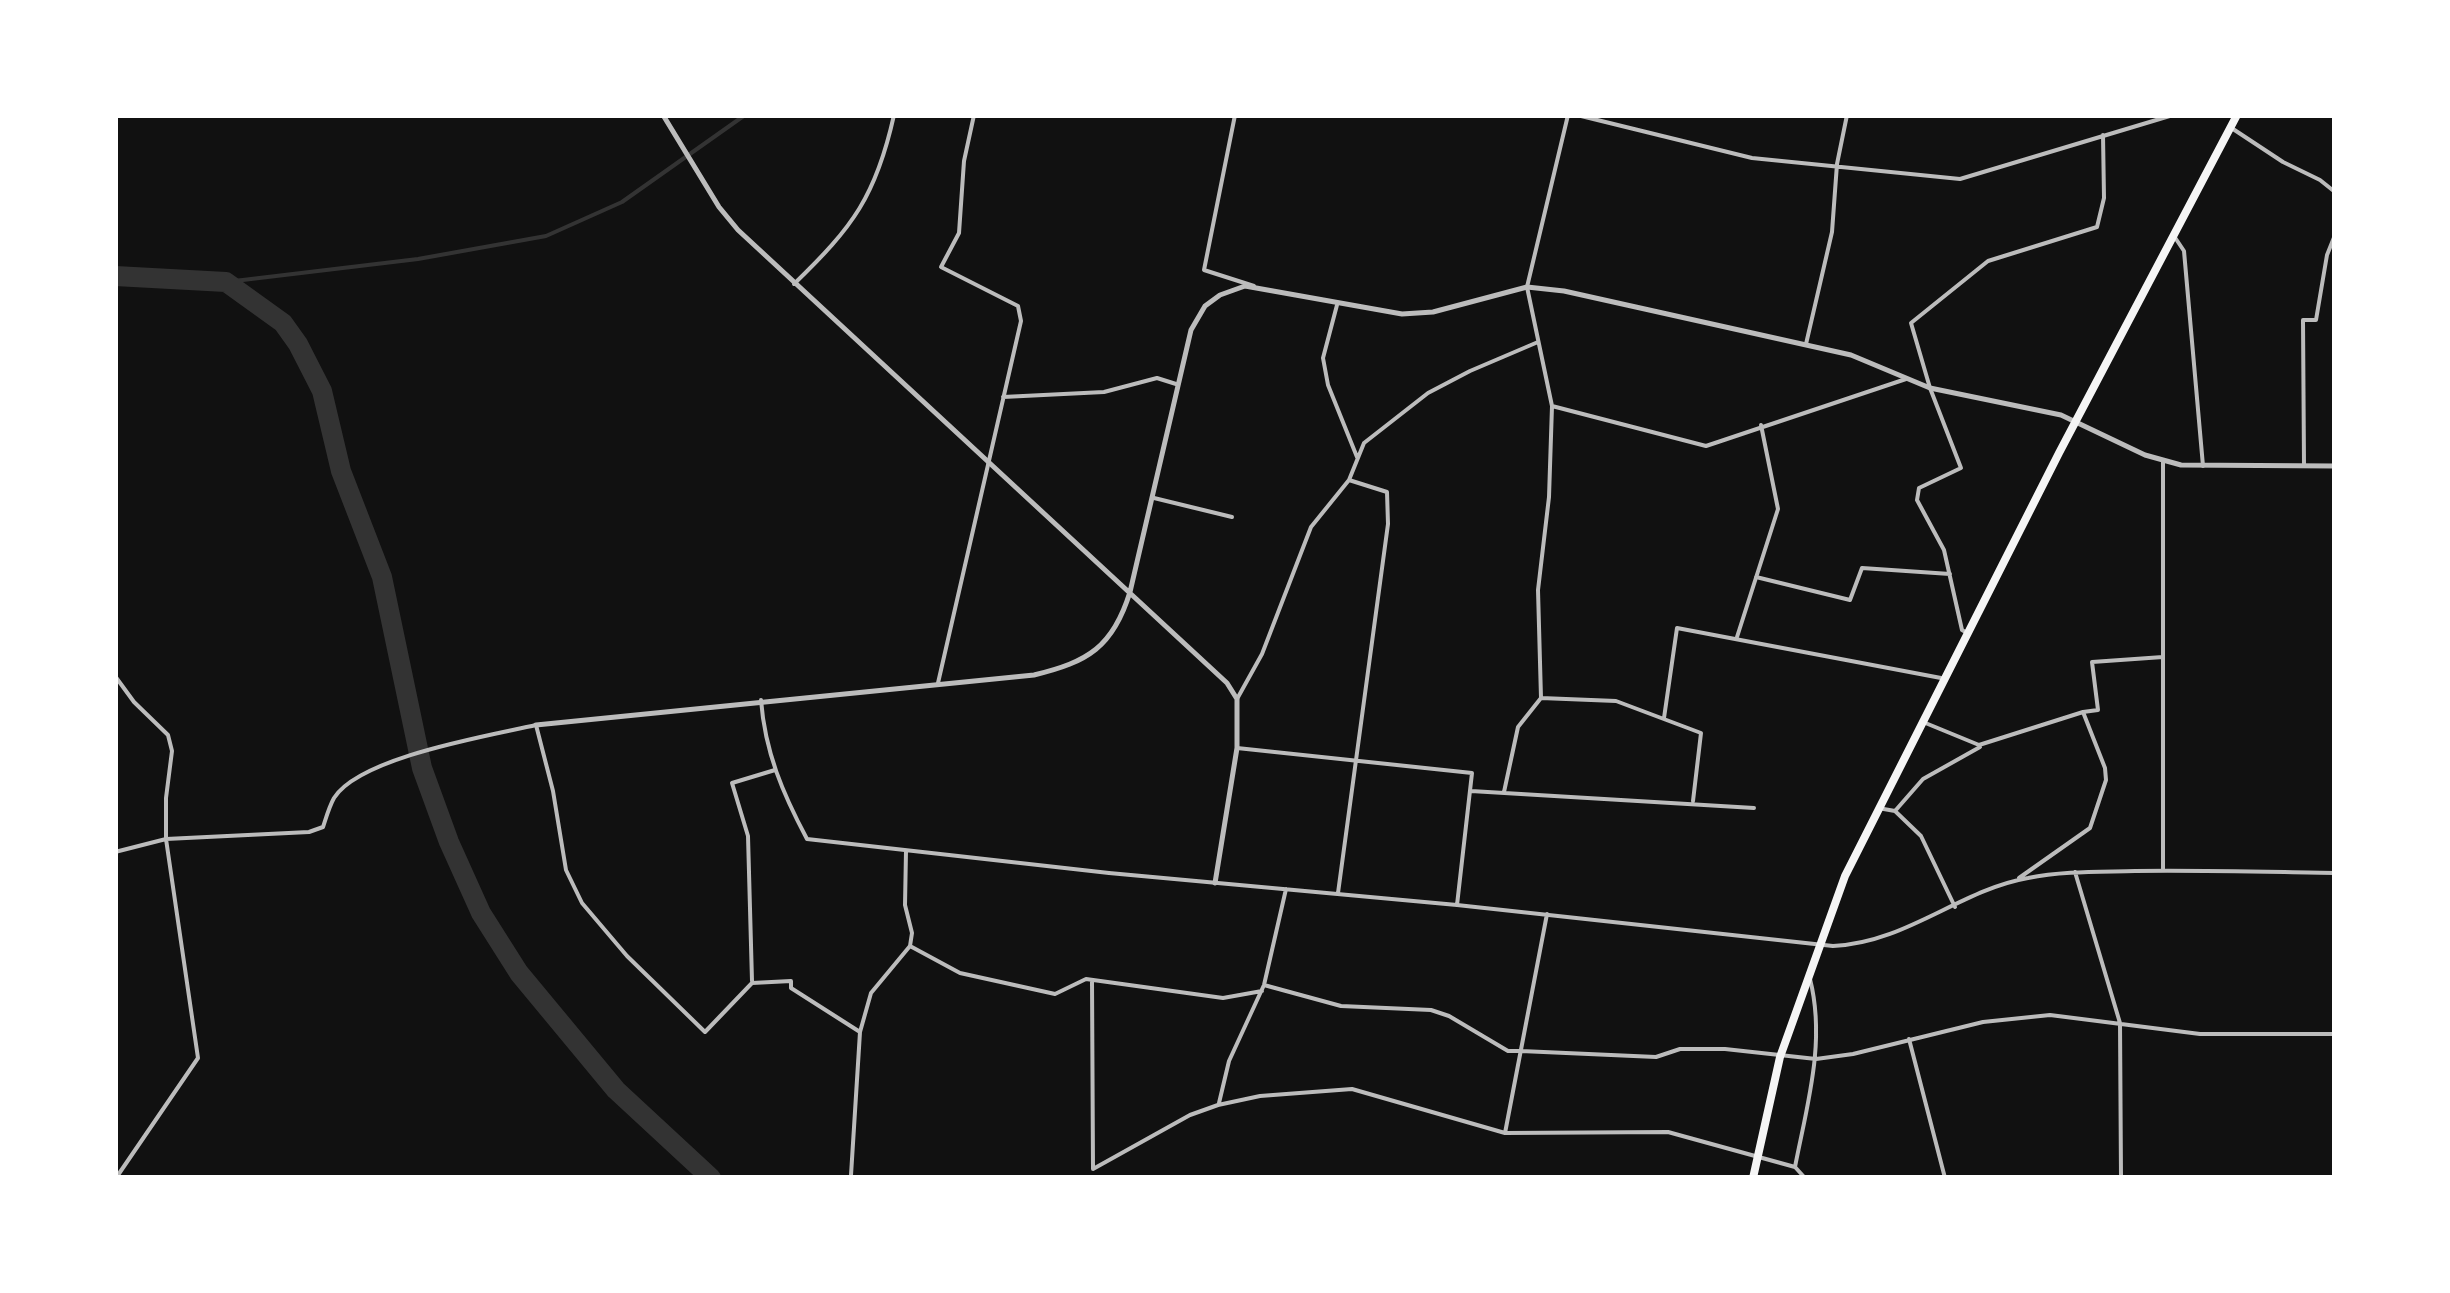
<!DOCTYPE html>
<style>
body{margin:0}
#map{position:relative;width:2450px;height:1293px;overflow:hidden;background:#111;font-family:"Roboto Condensed",sans-serif}
canvas{display:block}
.frame{position:absolute;inset:0;border:118px solid #fff;pointer-events:none}
</style>
<div id="map">
<canvas width="2450" height="1293"></canvas>
<div class="frame"></div>
</div>
<script>
const ctx = document.querySelector('canvas').getContext('2d');
ctx.lineJoin = 'round';
function trace(path, color, width, dash) {
  ctx.strokeStyle = color;
  ctx.lineWidth = width;
  ctx.lineCap = dash ? 'butt' : 'round';
  ctx.setLineDash(dash || []);
  ctx.stroke(path);
}
trace(new Path2D(`
 M226,282l192,-23 128,-23 76,-34 123,-87`), '#333', 4);
trace(new Path2D(`
 M115,276l111,6 57,41 15,21 24,47 19,80 41,106 40,191 27,74 32,71 38,60 97,117 95,88`), '#333', 20);
trace(new Path2D(`
 M1235,115l-31,155 50,16
 M1577,115l175,43 208,21 213,-64
 M2233,129l50,33 37,18 15,12
 M2174,236l10,15 19,215
 M794,284c59,-57 82,-88 100,-169
 M1337,305l-14,53 5,27 29,72
 M1806,344l26,-112 5,-68 10,-49
 M1003,397l101,-5 53,-14 19,6
 M1552,406l154,40 200,-67
 M2163,461v410
 M2304,465l-1,-145h13l11,-65 8,-20
 M1154,498l78,19
 M1756,577l94,23 12,-32 88,6
 M1969,634l-7,-4 -18,-80 -27,-50 2,-12 42,-20 -31,-80 -19,-65 77,-62 109,-34 7,-29 -1,-63
 M1737,637l41,-128 -17,-84
 M115,676l19,26 34,33 4,16 -6,47v41l32,219 -82,120
 M938,683l83,-362 -3,-15 -77,-39 18,-34 5,-72 10,-46
 M1541,698l75,3 85,32 -8,68
 M1237,699l25,-45 49,-127 38,-47 15,-37 64,-50 42,-22 68,-29
 M761,700c4,52 22,94 46,139l302,34 348,32 376,41c73,-3 127,-56 195,-68 35,-7 71,-6 107,-7 67,-1 133,1 200,2
 M1664,718l13,-90 264,50
 M1923,722l56,23 104,-33
 M1237,748l235,25 -15,132
 M1471,791l283,17
 M1504,792l14,-65 23,-29 -3,-108 11,-93 3,-91 -25,-119 41,-172
 M1878,808l17,3 28,-32 57,-32
 M1895,811l26,25 34,71
 M115,852l51,-13 143,-7 14,-5c3,-9 6,-20 11,-29 26,-41 154,-62 202,-73l17,66 13,79 16,33 45,53 78,76 47,-49 39,-2v7l69,44
 M2075,872l45,151 1,155
 M2019,878l71,-50 16,-48 -1,-12 -22,-56 15,-2 -6,-48 71,-5
 M1338,893l50,-369 -1,-32 -38,-12
 M910,946l50,27 95,21 31,-15 137,19 39,-7
 M1092,980l1,189 97,-54 28,-10 42,-9 92,-7 153,44 163,-1 127,35 10,11
 M752,981l-4,-145 -16,-53 43,-13
 M1264,985l77,21 90,4 18,6 59,35h13l135,6 24,-8h45l91,10 37,-5 130,-32 67,-7 150,19h135
 M1909,1039l36,139
 M1219,1103l10,-42 35,-76 22,-96
 M1505,1133l42,-219
 M1795,1167c12,-62 31,-125 15,-188
 M851,1175l9,-143 11,-39 39,-47 2,-13 -7,-28 1,-54
 M1947,1178h35`), '#bcbcbc', 4);
trace(new Path2D(`
 M663,115l56,92 19,23 489,453 10,16v49l-22,135
 M536,725l498,-50c54,-13 79,-28 96,-83l61,-262 14,-24 15,-11 25,-9 157,28 31,-2 94,-25 37,4 287,64 79,33 131,27 84,40 36,10 154,1`), '#bcbcbc', 5);
trace(new Path2D(`
 M1753,1178l27,-121 65,-181 214,-423 178,-338`), '#f5f5f5', 8);
</script>
